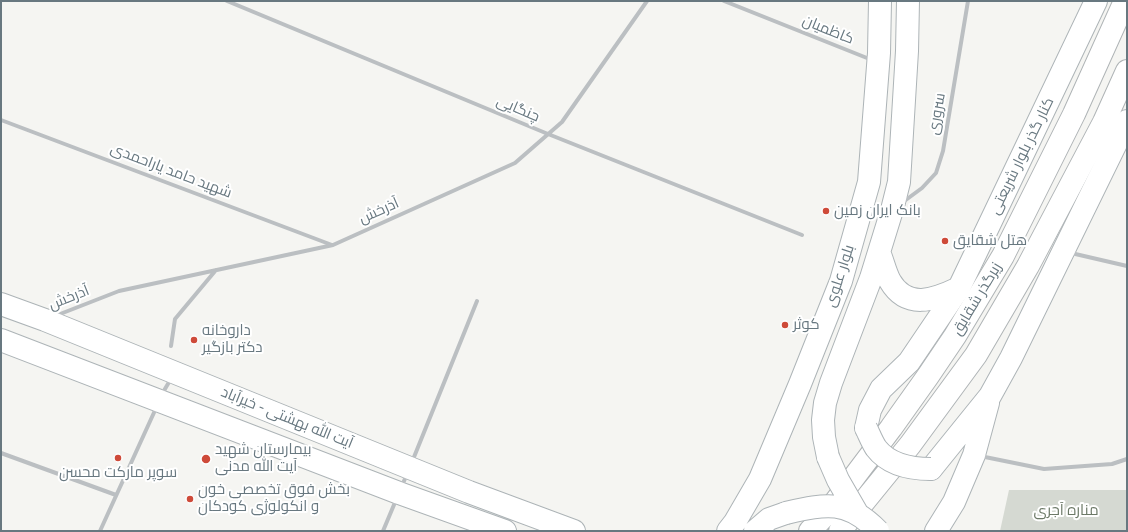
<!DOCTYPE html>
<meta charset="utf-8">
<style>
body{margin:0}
#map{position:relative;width:1128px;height:532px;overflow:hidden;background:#f5f5f2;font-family:Karla,sans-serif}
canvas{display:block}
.frame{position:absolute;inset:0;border:2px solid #687880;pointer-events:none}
</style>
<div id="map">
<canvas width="1128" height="532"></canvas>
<div class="frame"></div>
</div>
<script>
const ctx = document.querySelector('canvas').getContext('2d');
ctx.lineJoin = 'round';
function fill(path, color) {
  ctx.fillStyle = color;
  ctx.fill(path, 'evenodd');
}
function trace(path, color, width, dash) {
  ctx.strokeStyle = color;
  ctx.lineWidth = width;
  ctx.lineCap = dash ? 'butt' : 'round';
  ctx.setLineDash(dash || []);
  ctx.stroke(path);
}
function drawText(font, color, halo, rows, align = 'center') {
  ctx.font = font + ' Karla,Cairo,sans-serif';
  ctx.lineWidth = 4;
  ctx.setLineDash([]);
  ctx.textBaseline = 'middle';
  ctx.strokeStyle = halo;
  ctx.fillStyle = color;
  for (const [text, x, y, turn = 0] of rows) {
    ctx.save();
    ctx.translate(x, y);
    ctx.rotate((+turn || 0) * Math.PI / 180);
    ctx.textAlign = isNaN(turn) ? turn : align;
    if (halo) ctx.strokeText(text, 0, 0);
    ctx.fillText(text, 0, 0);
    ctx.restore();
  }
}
fill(new Path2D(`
 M1009,490h118v41h-127z`), '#d5d9d2');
const secondary = new Path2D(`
 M879,252c4,9 6,20 11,29 17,29 44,19 69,7
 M1,304l44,16 424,172 105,39
 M1,340l398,153 106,38
 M866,428l4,-18 11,-21 28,-27 50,-74 137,-287
 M828,457l-4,-20 -1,-17 2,-17 6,-20 40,-105 21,-68 7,-28 8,-131 1,-50
 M931,469l59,-73 21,-38 116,-237
 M728,531l7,-9 25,-43 40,-95 41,-103 28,-99 10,-129 1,-52
 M755,531l14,-12 17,-6
 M936,531l18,-29 20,-47 14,-52`);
const primary = new Path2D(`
 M810,531l17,-18 64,-85 37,-52 27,-40 48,-80 71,-142 51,-113
 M840,531l70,-86 66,-90 52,-89 76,-144 23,-51`);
trace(secondary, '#adb4b7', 24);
trace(primary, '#afb4b6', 24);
trace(new Path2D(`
 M227,1l321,133 254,101
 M724,1l148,59
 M1,120l331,125
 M903,202l19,-14 14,-15 7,-22 25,-150
 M1071,253l56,13
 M55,316l64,-25 214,-46 182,-82 47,-41 85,-121
 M171,346l4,-27 41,-49
 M162,394l10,-17
 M1,453l115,42
 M980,456l64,13 68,-5 15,-5
 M412,462l65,-161
 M401,488l6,-14
 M100,531l57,-125
 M383,531l13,-31`), '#bbbfc2', 4);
trace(secondary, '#fff', 22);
trace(primary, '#fff', 22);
const secondaryBridge = new Path2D(`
 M866,428c3,6 6,14 10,20 13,17 36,21 55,21
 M828,457l10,23 19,33
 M786,513c40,-9 61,-14 92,18`);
trace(secondaryBridge, '#adb4b7', 24, []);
trace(secondaryBridge, '#fff', 22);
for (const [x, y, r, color] of [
 [826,211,4,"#ce4a39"],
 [945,241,4,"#ce4a39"],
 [785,325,4,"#ce4a39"],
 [194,340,4,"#ce4a39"],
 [118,458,4,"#ce4a39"],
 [206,459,5,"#ce4a39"],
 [190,499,4,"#ce4a39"]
]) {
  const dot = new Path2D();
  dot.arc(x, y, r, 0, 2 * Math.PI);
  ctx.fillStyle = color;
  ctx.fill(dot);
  trace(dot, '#fff', 1.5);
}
drawText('15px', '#687880', '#fff', [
 ["کاظمیان",828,30,22],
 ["چنگایی",518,109,23],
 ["سروری",937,114,-80],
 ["کنار گذر بلوار شریعتی",1022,156,-64],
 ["شهید حامد یاراحمدی",171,171,21],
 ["آذرخش",379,211,-24],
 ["بلوار علوی",840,276,-72],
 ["آذرخش",69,298,-22],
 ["زیرگذر شقایق",977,299,-59],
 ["آیت الله بهشتی - خیرآباد",287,418,22]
]);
drawText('15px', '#687880', '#fff', [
 ["بانک ایران زمین",834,211],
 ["هتل شقایق",953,241],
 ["کوثر",793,325],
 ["داروخانه",202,331],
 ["دکتر بازگیر",202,348],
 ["بیمارستان شهید",215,450],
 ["آیت الله مدنی",215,467],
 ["سوپر مارکت محسن",118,473,"center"],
 ["بخش فوق تخصصی خون",198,490],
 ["و انکولوژی کودکان",198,507]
], 'left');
drawText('15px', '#6b7866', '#fff', [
 ["مناره آجری",1066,511]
]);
</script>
